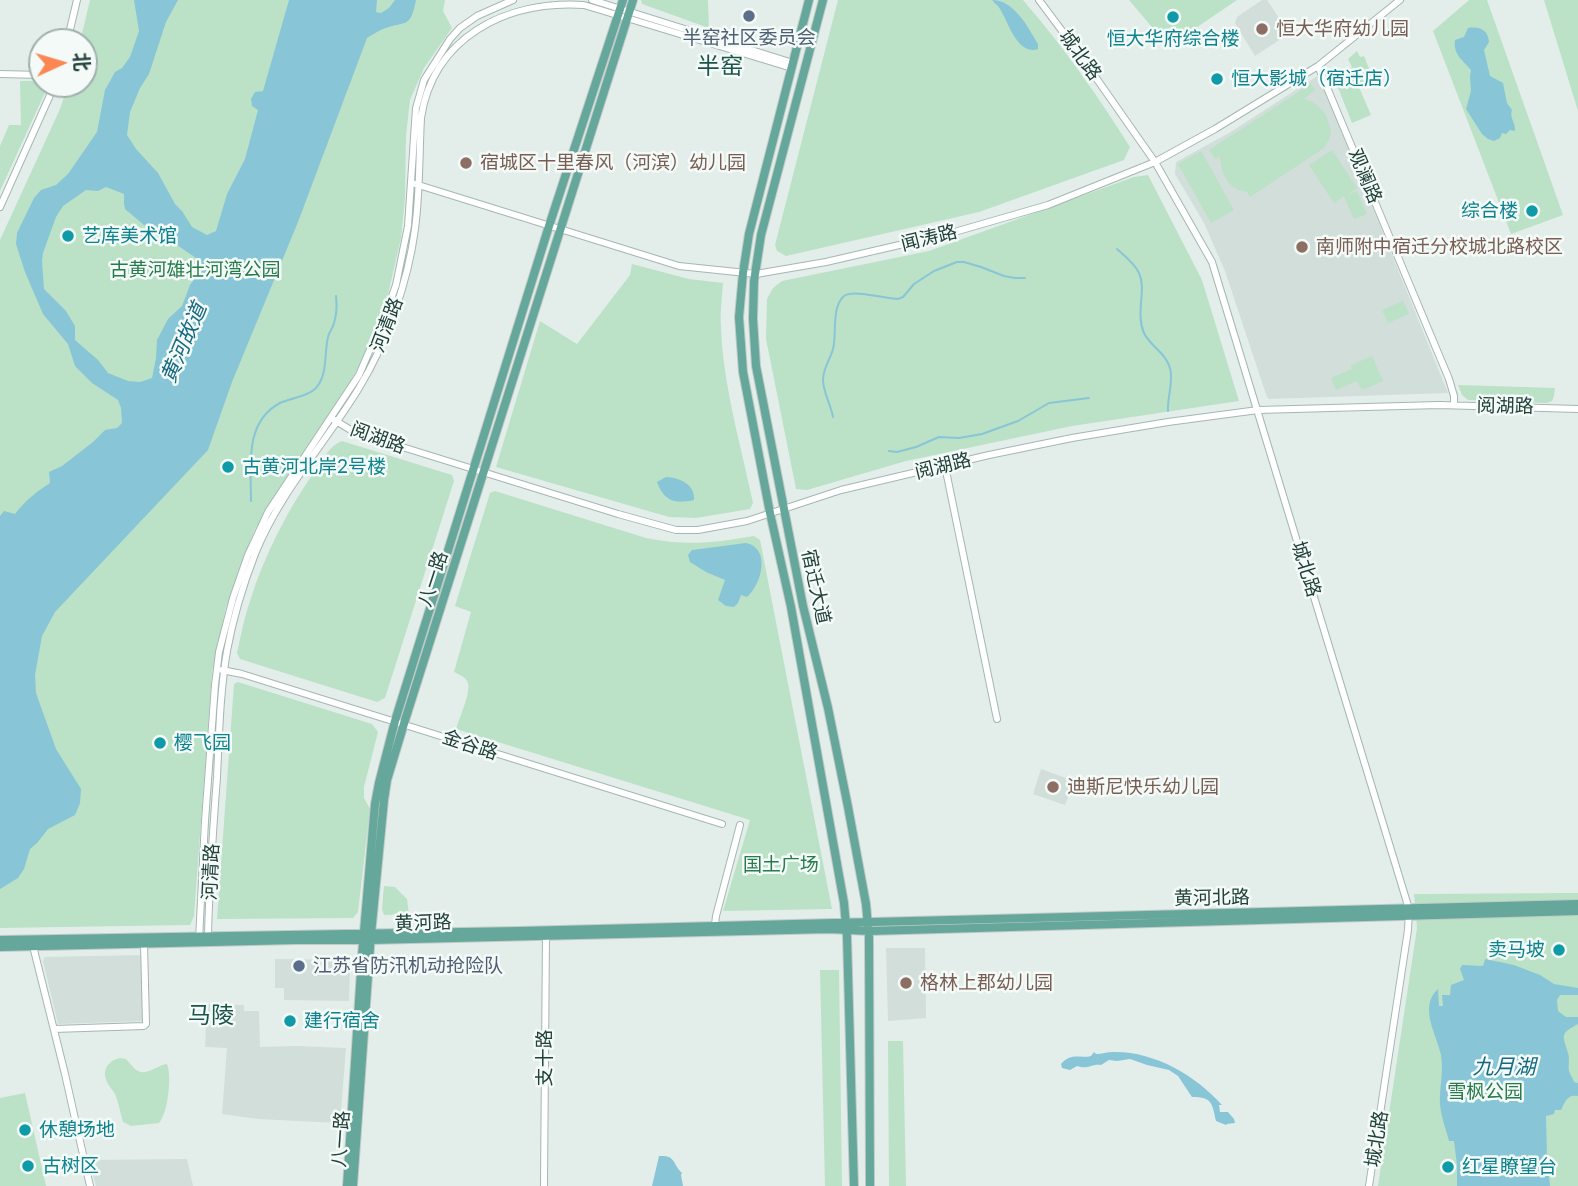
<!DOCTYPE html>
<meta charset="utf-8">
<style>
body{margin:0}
#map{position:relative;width:1578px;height:1186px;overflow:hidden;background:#e3eeea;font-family:Lato,"Noto Sans SC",sans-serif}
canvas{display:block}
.north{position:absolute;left:28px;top:28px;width:70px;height:70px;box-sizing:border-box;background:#f4faf7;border:2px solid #a0b0ab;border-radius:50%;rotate:86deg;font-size:19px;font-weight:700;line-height:28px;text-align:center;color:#21413a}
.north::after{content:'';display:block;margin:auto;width:24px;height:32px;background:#fc8753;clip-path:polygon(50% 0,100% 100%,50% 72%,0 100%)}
</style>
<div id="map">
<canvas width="1578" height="1186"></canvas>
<div class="north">北</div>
</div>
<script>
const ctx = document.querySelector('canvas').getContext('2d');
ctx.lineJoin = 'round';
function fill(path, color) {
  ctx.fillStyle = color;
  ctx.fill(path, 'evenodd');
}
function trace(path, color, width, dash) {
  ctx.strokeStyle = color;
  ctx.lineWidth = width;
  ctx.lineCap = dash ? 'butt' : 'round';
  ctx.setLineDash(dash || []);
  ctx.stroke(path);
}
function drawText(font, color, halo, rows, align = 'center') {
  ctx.font = font + ' Lato,"Noto Sans SC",sans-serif';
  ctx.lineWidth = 5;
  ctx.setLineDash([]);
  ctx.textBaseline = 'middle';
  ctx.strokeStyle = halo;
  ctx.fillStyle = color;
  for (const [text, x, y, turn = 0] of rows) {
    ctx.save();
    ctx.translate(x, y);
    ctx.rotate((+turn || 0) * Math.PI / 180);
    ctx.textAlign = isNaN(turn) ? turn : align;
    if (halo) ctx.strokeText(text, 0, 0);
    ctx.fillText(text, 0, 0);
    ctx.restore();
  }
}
fill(new Path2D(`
 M1262,0h5l18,27 -1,10 -29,19 -20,-33 2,-6z
 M1319,75l129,318 -179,6 -2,-2 -42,-126 -21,-48 -29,-49 1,-12 53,-29z
 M1041,769l33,12 -9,24 -32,-11z
 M886,948h39l1,70 -38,3z
 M141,955l2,66 -85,3 -15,-63 2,-4z
 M275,959l70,1 3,3 2,6 -1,32 -65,-1v-12h-9z
 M207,1004l37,1v6h15l1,36 37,-1 49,2 -6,75 -82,-4 -36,-5 5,-66 -22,-1z
 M187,1159l6,27h-97l-7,-26z`), '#d1ded9');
fill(new Path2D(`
 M90,0h355l-2,11 9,17 -28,40 -14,32 -4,36 -1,62 -4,40 -13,56 -17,51 -30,53 -58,85 -29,48 -28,76 -14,65 -18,244 -4,9 -190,3v-688l60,-131 8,-25h16v-42h-4z
 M641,0h67l1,28 -67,-24z
 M838,0h185c40,46 75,96 107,147l-6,13 -145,52 -193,44 -9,-5 -2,-6z
 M1129,0h108l-50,34 -16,8 -9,-3z
 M1469,0h18l76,215 -52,19 -78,-203z
 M1544,0h34v111z
 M1357,51l3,6 4,-1 9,23 -15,6 13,30 -19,8 -17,-43 17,-13 -4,-8z
 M20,81h22v3h4l2,2 -48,105v-45l9,-21h12z
 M1311,84l4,6 -11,9 9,3 12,11 5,14 1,7 -3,7 -4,7 -74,49 -3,-5c-20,-3 -25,-17 -27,-35l-5,2 -6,-9z
 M1332,150l25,38 -10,7 10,-4 10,23 -13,5 -10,-23 -10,7 -25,-38z
 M1201,151l33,59 -23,13 -33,-59z
 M1148,175l54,105 37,121 -167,25 -166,35 -99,29 -11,-1 -30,-150 1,-40 6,-11 9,-7 147,-30 205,-74z
 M632,264l57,15 34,4c-1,15 -3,29 -2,44 2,59 20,118 32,176l-3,6 -54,9 -27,-1 -173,-50 44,-146 37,23 53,-69z
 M1403,301l6,13 -21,9 -6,-13z
 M1372,356l11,25 -21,9 -5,-9 -21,9 -5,-12 21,-9 -1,-4z
 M1458,385l97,3 -1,8 -2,5 -5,2 -79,-3 -6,-5z
 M342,441l110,34 2,6 -69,217 -8,4 -137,-43 -3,-6c4,-17 7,-35 13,-52 15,-48 38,-92 67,-133 7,-10 13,-23 25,-27z
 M495,491l151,47c42,8 66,5 108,-2l6,4 72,369 -109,2 27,-91 -294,-91c3,-10 15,-37 12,-46 -2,-6 -8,-8 -14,-11l17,-60 -16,-6 35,-113z
 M238,682l134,42 6,8 -14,55v11l6,11 -12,103 -5,6 -136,1 17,-235z
 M384,886l11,1 12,12 2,15 -25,1 -2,-6z
 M1578,893v293h-200l39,-258 -3,-34z
 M820,970h19l3,216h-17z
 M888,1041h15l3,145h-17z
 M121,1058l5,1c3,3 5,6 8,9 11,11 22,-3 33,-4 5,12 1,49 -8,59l-28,3 -8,-4c-3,-9 -4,-19 -8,-28 -3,-5 -8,-10 -9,-15 -4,-11 5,-20 15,-21z
 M25,1093l21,93h-46v-88z`), '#bbe1c7');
fill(new Path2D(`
 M134,0h44l-12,22 -17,52 -9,14 -10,24 -3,23 9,14 22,24 17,31 7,7 10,16 15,8 9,-4 11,-37 18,-35 13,-49 -6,-4 -1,-7 4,-7 8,-1 26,-91h88l-1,12 5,1 8,-5 6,-8h21c-6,30 -10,20 -33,29 -5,2 -11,6 -16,9l-69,184 -66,160 -24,68 -153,162 -13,24 -7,39 1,18 20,56 25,40 -1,14 -5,12 -27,14 -11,14 -7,6 -6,20 -6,9 -18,11v-373l4,-5 11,3c10,-13 21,-22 35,-31l-1,-11 13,-6 31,-24 12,-12 12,-2 5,-5 -1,-15 -3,-8 -26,-17 -17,-17 -7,-22 -25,-30 -18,-42 -9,-28 1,-11 17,-35 7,-8 15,-5 12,-11 29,-42 8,-42 10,-18 7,-4 8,-11 9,-26zM106,187l18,7v10l1,5 19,16 24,14 31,21 1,11 -10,14 -8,21 -14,13 -11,21 -1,18 -4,20 -12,4 -12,-1 -20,-8 -10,-13 -23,-20v-14l-9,-15 -22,-22 -2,-28 1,-8 13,-36 7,-11 23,-16 12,1z
 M992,0c22,0 36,27 46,44v5c-21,7 -30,-28 -38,-40 -2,-4 -6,-6 -8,-9z
 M1468,28c12,-2 20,2 21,14l-5,8 6,26 13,7 4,20 5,7c-3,8 4,13 3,21l-5,-1 -4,4 -4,-1 -2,5 -6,3 -6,-2 -6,-5 -16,-25 5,-18 -1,-14 1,-7c-8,-10 -18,-15 -16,-30l9,-3z
 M666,477c14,1 29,7 28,23 -18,4 -30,2 -37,-18z
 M746,543c25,5 16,41 1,54l-6,-2 -3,8 -4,4 -8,-1 -8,-6 7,-20 -19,-8 -16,-10 -2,-7 4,-5z
 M1485,959l29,6 26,10 14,9 24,4v7h-18l-3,5 1,11 8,6h12v7c-19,10 -15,11 -10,29 2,5 0,12 1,18 1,4 4,7 5,11l4,1v13c-11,-2 -13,6 -17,14h-6l-1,4 -8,2 1,41 3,29h-93v-21l-3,-24h-5c-3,-12 -8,-24 -9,-37 -1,-15 4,-33 1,-49 -4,-20 -23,-48 -3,-66l1,17h4l-1,-11h8l1,-10 13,-5 -4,-11 2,-4 21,1z
 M1094,1052l2,2c6,0 11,-2 17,-2 41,-1 82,23 109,53h-3l1,7h8l6,7 1,4 -8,1 -1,1 -10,-4c-4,-17 -3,-24 -24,-24l-14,-21 -9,-6 -22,-5 -17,-6 -13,2 -8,-1 -8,5c-9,-2 -12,5 -24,1l-7,4 -8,-2 -1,-4c11,-12 18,-5 30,-8z
 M659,1156c17,-1 13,7 23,17l-1,2 2,11h-31z`), '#88c6d7');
trace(new Path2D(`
 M1117,249c8,7 18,15 22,24 8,17 -4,40 5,60 6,13 22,20 26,35 4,13 -3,29 -2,43
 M833,417c-2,-12 -10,-25 -10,-37 0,-12 7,-20 10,-31 4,-14 -2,-42 11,-53 10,-7 41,3 54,3l5,-2 11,-13 20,-13 23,-9h7l17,5 23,9 11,2h10
 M889,451l8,1 19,-5 23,-10 20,1 23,-4 36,-13 31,-18 40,-5
 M251,501c0,-35 -7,-79 29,-98 11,-5 26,-6 35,-14 13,-13 9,-35 13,-52 1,-5 5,-9 6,-14 3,-9 3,-18 2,-27`), '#88c6d7', 2);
const minor = new Path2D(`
 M592,0l201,63
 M1039,0l41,55 75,107 57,100 197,647 -1,21 -39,256
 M67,42l10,-42
 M1318,66l131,313 5,17v9
 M0,74l42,1
 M412,183l267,83 77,8 70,-12 125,-29 97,-28 107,-43 60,-33 103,-63 82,-66
 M0,207l55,-123
 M331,418l23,14 264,82 58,16h22l49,-9 94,-31 148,-35 83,-17 96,-16 90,-12 181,-5 139,4
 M945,466l52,253
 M222,670l20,4 480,150
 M715,925l1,-9 24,-91
 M208,936c1,-53 5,-106 9,-159 2,-42 3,-85 10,-126 6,-33 16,-66 28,-97 24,-61 70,-110 104,-166 28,-46 49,-106 56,-159 5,-37 4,-74 6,-111 12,-80 84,-118 163,-113l208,63
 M199,940l6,-119 10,-136 4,-33 14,-54 15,-43 20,-43 91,-137 28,-65 9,-25 12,-59 8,-118 8,-28 26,-41 10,-11 17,-12 36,-16
 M32,942l33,132 25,112
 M54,1029l90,-3 2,-2 -2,-80
 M544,1186l2,-254`);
const major = new Path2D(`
 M809,0l-60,234 -6,39 -4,44 4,55 27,141 21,94 53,296 3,34 7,249
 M823,0l-62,235 -7,46 -1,38 3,47 47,240 25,102 20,99 18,97 3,33 1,249
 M0,940l520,-9 1058,-27
 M0,947l295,-7h75l459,-11 40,2 709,-20
 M347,1186l15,-231 13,-151 4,-21 16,-62 154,-495 74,-226
 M353,1186l18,-252 13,-134 3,-20 19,-63 227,-717`);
trace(minor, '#a5b7b2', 8);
trace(major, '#c1cac8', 10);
trace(minor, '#fff', 6);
trace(major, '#65a79a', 8);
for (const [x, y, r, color] of [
 [749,16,7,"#5c6f8a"],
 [1173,17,7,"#0f9aa8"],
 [1262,29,7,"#8d6e63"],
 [1217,79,7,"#0f9aa8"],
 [466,163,7,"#8d6e63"],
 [1532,211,7,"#0f9aa8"],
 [68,236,7,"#0f9aa8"],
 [1302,247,7,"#8d6e63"],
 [228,467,7,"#0f9aa8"],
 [160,743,7,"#0f9aa8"],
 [1053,787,7,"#8d6e63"],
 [1559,950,7,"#0f9aa8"],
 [299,966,7,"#5c6f8a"],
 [906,983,7,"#8d6e63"],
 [290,1021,7,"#0f9aa8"],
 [25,1130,7,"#0f9aa8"],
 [28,1166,7,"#0f9aa8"],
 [1448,1167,7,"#0f9aa8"]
]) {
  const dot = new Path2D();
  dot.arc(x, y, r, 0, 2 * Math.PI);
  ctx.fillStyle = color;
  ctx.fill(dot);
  trace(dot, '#f4faf7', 2.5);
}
drawText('19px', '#785e54', '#f4faf7', [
 ["恒大华府幼儿园",1276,29],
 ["宿城区十里春风（河滨）幼儿园",480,163],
 ["南师附中宿迁分校城北路校区",1316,247],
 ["迪斯尼快乐幼儿园",1067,787],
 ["格林上郡幼儿园",920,983]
], 'left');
drawText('19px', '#4e5e75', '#f4faf7', [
 ["半窑社区委员会",749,38],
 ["江苏省防汛机动抢险队",313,966,"left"]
]);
drawText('19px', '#0d838f', '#f4faf7', [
 ["恒大华府综合楼",1173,39,"center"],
 ["恒大影城（宿迁店）",1231,79],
 ["综合楼",1518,211,"right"],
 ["艺库美术馆",82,236],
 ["古黄河北岸2号楼",242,467],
 ["樱飞园",174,743],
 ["卖马坡",1545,950,"right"],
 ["建行宿舍",304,1021],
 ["休憩场地",39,1130],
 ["古树区",42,1166],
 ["红星瞭望台",1462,1167]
], 'left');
drawText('19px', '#21413a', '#f4faf7', [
 ["城北路",1080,55,54],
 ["观澜路",1365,176,67],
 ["闻涛路",929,238,-14],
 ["河清路",387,325,-69],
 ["阅湖路",1505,406,1],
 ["阅湖路",378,438,20],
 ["阅湖路",943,466,-14],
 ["城北路",1306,569,73],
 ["八一路",433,579,-72],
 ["宿迁大道",816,587,78],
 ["金谷路",470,745,18],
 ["河清路",211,872,-87],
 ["黄河北路",1212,898,-1],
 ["黄河路",423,923,-2],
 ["支十路",545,1058,-90],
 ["八一路",341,1139,-86],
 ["城北路",1377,1139,-81]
]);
drawText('19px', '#287b4d', '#f4faf7', [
 ["古黄河雄壮河湾公园",195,270],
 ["国土广场",781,865],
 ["雪枫公园",1485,1092]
]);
drawText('italic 21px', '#166982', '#f4faf7', [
 ["黄河故道",184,343,-67],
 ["九月湖",1504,1067]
]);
drawText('23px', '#1b554a', '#f4faf7', [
 ["半窑",720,67],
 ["马陵",211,1016]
]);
</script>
